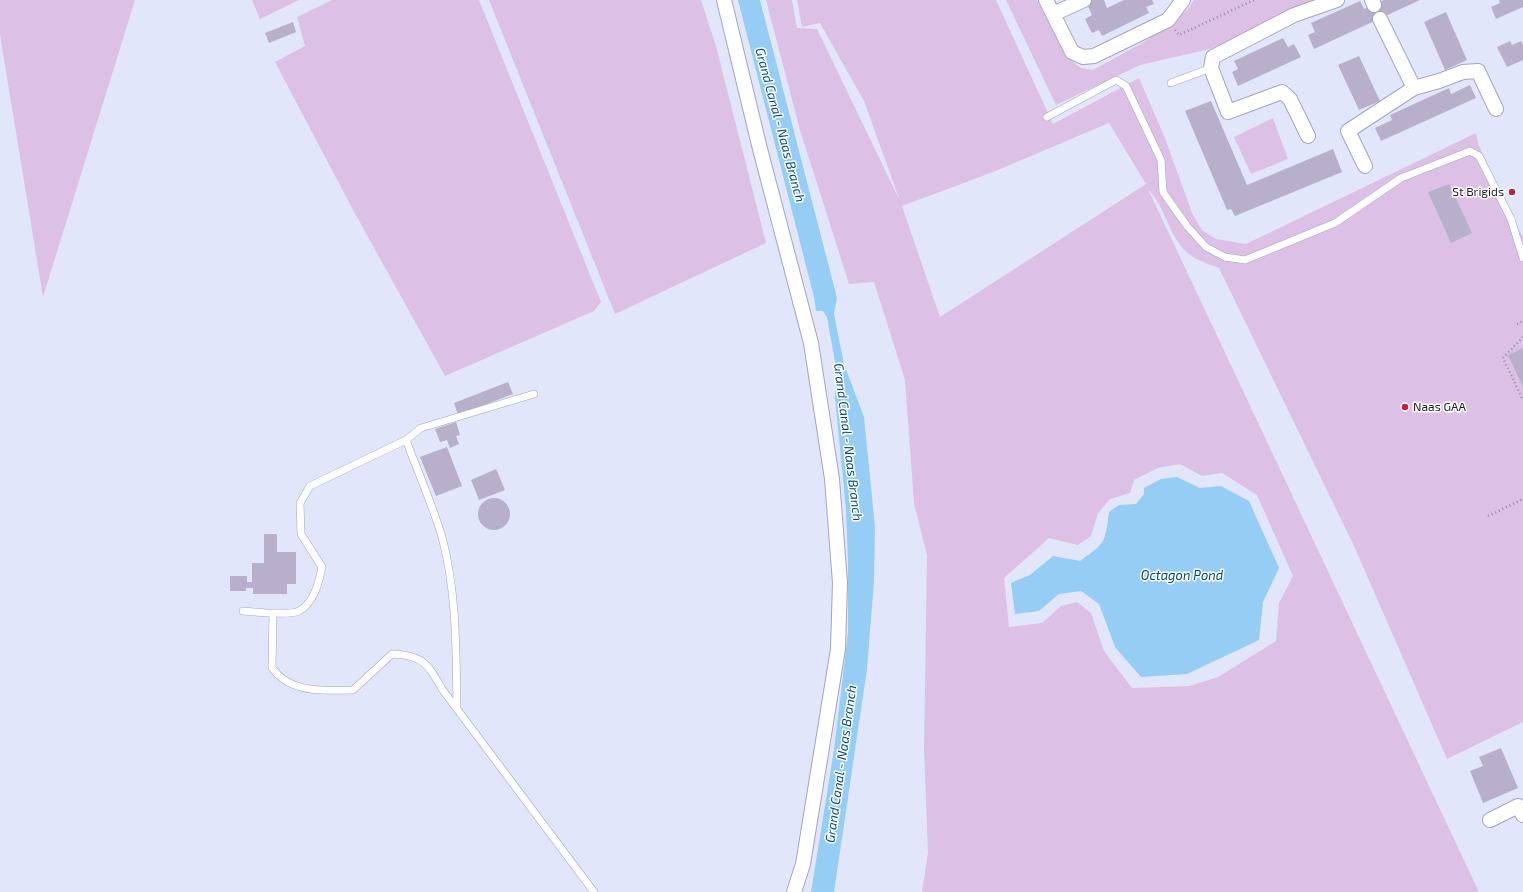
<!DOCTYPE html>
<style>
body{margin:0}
canvas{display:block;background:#e2e6fb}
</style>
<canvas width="1523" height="892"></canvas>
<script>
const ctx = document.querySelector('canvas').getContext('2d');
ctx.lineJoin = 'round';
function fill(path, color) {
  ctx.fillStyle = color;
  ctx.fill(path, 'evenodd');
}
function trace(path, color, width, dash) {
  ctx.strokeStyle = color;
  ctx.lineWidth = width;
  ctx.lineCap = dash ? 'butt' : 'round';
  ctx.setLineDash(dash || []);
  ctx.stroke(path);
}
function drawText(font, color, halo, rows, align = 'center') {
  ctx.font = font + ' "Exo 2",sans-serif';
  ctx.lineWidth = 3;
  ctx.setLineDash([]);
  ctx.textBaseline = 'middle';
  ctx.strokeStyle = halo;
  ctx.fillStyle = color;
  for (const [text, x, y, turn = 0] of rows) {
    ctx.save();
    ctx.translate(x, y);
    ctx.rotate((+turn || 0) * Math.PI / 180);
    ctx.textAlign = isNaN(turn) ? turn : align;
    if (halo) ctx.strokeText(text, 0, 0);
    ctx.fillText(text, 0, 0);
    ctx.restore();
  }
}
fill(new Path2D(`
 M0,0h135l-92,297 -43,-262z
 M252,0h47l-39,19z
 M332,0h147l122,302 -7,9 -149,65 -93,-168 -77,-146 30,-16 -8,-29z
 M489,0h212l15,46 50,197 -151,71z
 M766,0h26l5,28 20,1 83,172 -36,-100 -44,-78 -18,4 -5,-27h199l57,124 86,-46 26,60 27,75 10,17 14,9 30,5 230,-111 3,13 44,92v484l-76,37 -93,-213 -135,-278c-8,-3 -17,-6 -24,-10 -25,-13 -28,-50 -47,-69l331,703h-557l6,-39 -4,-103 3,-195 -13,-52 -9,-123 -31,-98 -25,2 -49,-154zM1109,123l37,61 -206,133 -38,-111 91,-34zM1180,464l22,12 20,-3 35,22 36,81 -14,27 -3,38 -58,36 -29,9 -57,2 -28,-37 -13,-38 -14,-11 -16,4 -19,17 -33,4 -5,-49 45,-40 29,7 13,-9 7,-23 12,-14 20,-6 4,-13 24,-12z
 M1006,0h31l30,57 14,11 12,2 51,-28 27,-19 17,-14 6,-9h125l-109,49 -70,16 -84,40z
 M1273,118l15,41 -37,15 -17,-37z`), '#ddc0e6');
fill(new Path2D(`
 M738,0h22l77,298 -3,16 10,50 20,53 11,110 -1,54 -7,88 -33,223h-23l23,-142 14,-117v-73l-2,-50 -11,-113 2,-24 -10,-56 -4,-6h-7l-2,-14z
 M1177,477l23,11 21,-2 28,15 30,67 -16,34 -4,38 -72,34 -46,3 -26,-30 -16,-43 -18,-13 -22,3 -20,17 -24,3 -4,-31 19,-8 23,-19 27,5c25,-18 25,-17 29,-49l10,-7 17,-1 8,-10v-6l17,-9z`), '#95cdf4');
fill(new Path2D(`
 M1085,0h19l3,8 17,-8h28l2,4 -8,3 3,6 -47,23 -3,-6 -7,3 -7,-14 7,-4z
 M1384,0h36l-106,49 -6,-14 7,-3 -4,-9 49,-22 4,8z
 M1499,0h24v7l-27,12 -5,-12 9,-4z
 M1446,12l21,48 -22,10 -21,-48z
 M293,22l3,10 -27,11 -4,-10z
 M1283,38l5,9 6,-3 7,13 -63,29 -6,-14 6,-3 -4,-8z
 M1510,41l2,4 9,-4 2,4v15l-16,7 -10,-20z
 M1359,56l21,45 -21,9 -21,-45z
 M1470,85l6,13 -95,43 -6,-13 17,-8 -2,-5 59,-27 2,6z
 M1211,101l36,84 86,-36 9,23 -107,44 -4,-7 -4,1 -42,-99z
 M1449,184l23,49 -21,10 -23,-51z
 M1523,348v39l-15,-32z
 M508,382l5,12 -55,21 -4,-12z
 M456,422l4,13 -4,1 3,8 -9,4 -3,-8 -7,2 -5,-13z
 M447,447l15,39 -26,10 -16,-39z
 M496,469l9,21 -26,10 -8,-20z
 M478 514a16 16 0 1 1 32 0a16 16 0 1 1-32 0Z
 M264,534h13v18h19v32h-9v10h-34v-6h-7v3h-16v-15h17v6h5v-19h12z
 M1501,748l17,40 -35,15 -13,-32 13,-5 -4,-9z`), '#b8b0ca');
const service = new Path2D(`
 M1171,83l40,-15
 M1047,117l69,-37 10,6 35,74 2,32 24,34 19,21 19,10 20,3 90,-37 66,-45 69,-27 9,5 32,63 12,39
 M406,440c12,32 26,64 36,97 15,56 14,115 15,172
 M243,611c12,1 46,5 56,0 15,-8 20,-29 23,-44l-21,-33 -1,-31 10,-17 96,-46 15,-12 113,-34
 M273,613l-1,55c3,4 7,8 11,11 19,14 48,11 70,11l39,-36c31,1 36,10 50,35l152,203`);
const minor = new Path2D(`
 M724,0l36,149 51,194 21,136 8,104 -2,66 -35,215 -9,28
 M1046,0l26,52 11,5 11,-1 74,-36 15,-20
 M1372,0l2,5
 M1053,14l31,-14
 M1380,19l34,69
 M1308,136l-18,-37 -8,-7 -54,20 -17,-44 2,-11 81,-42 43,-15
 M1365,166l-17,-35 66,-43 25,-7 24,-9 15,-1 18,38
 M1490,820l28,-14 5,9`);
trace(service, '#a2a5be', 8);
trace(minor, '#a2a5be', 16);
trace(new Path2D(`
 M1175,30l4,5 75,-35
 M1517,324l6,-3
 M1523,337l-20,21 20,42
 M1488,516l35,-17`), '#8d90a0', 2.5, [1, 3]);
trace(service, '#fff', 7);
trace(minor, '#fff', 14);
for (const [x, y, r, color] of [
 [1512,192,4,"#b82740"],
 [1405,407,4,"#b82740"]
]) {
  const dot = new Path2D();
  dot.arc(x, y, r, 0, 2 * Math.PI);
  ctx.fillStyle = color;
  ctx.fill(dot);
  trace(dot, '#fff', 1.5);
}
drawText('12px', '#1d1e27', '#fff', [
 ["St Brigids",1504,192],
 ["Naas GAA",1413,407,"left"]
], 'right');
drawText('italic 13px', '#00496e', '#fff', [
 ["Grand Canal - Naas Branch",780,125,75],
 ["Grand Canal - Naas Branch",848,442,83],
 ["Octagon Pond",1182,576],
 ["Grand Canal - Naas Branch",841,764,-82]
]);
</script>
